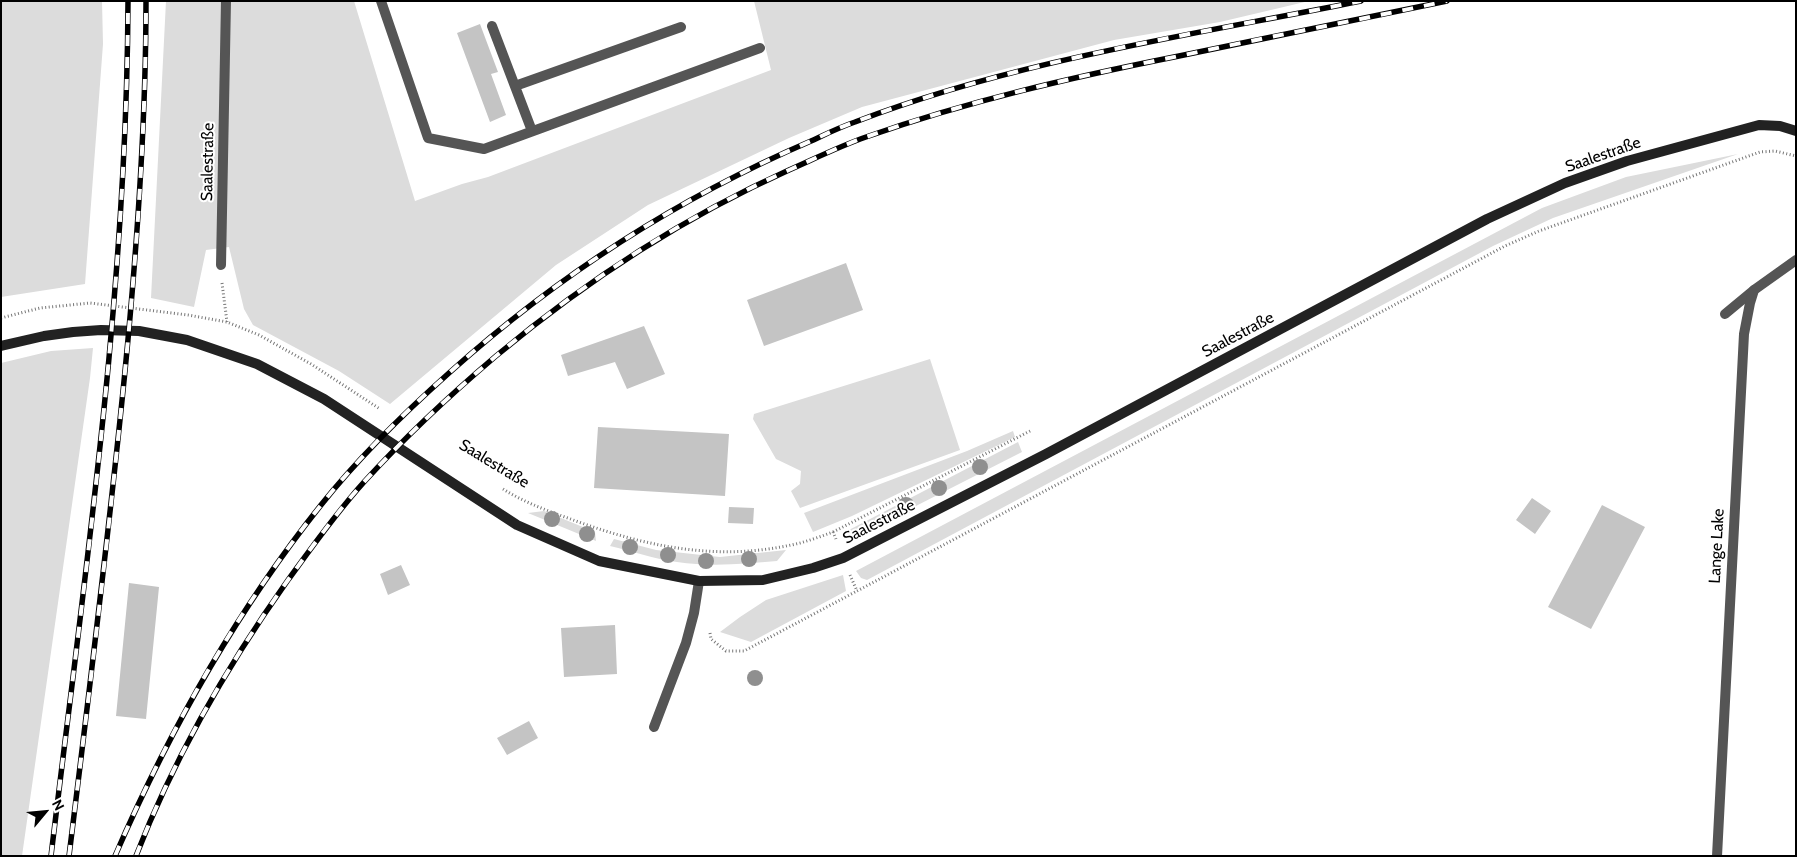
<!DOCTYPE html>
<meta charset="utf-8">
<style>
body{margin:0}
#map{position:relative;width:1797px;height:857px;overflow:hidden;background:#fff;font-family:Cabin,sans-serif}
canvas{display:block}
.frame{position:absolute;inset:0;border:2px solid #000;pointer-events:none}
.north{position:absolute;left:20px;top:787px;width:50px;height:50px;-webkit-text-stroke:4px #fff;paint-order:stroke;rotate:62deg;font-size:14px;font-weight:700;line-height:20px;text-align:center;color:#000}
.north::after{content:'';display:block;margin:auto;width:18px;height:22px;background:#000;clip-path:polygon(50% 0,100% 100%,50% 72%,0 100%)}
</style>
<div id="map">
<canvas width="1797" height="857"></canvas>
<div class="frame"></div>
<div class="north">N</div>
</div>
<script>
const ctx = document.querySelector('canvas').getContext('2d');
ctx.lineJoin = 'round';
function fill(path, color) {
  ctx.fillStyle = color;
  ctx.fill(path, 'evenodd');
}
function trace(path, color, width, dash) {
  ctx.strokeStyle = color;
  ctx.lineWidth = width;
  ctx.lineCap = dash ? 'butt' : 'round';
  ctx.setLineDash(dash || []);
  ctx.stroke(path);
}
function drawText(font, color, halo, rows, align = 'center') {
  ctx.font = font + ' Cabin,sans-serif';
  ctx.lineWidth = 4;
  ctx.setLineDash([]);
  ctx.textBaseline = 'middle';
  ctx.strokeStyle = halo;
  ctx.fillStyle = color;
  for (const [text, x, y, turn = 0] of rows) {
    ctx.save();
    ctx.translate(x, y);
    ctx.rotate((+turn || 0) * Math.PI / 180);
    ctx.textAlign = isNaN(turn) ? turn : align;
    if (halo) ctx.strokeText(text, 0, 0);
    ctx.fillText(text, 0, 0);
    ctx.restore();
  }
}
fill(new Path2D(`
 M1,1h101l1,43 -18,240 -84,13z
 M166,1h188l61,200 47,-17 26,-7 283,-107 -17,-69h555l-89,21 -106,18 -252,67 -73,31 -141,67 -92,60 -166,139 -51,-33 -86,-46 -9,-16 -15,-62 -23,3 -12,57 -43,-9z
 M1738,154l-185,64 -60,28 -626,334 -6,-2 -5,-7 686,-363 84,-31z
 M93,348l-3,30 -68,478h-21v-493l50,-12z
 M930,359l30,91 -160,58 -9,-17 9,-7 1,-13 -25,-12 -23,-40 1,-5z
 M1013,431l2,6 -163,79 -39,16 -9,-19 163,-62z
 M1018,442l4,10 -171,87 -4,-8z
 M544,511l51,21 1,9 -68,-28z
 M614,539l42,11 64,7 66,-7 -9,11c-33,3 -67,6 -100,1 -23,-3 -45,-11 -67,-16z
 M843,575l3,16 -95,51 -31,-10 20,-15 26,-17z`), '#dcdcdc');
fill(new Path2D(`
 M480,24l18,48 -7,2 15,41 -16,7 -33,-89z
 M846,263l17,47 -99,36 -17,-46z
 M644,326l21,48 -38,15 -12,-27 -47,14 -7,-21z
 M598,427l131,7 -4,62 -131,-8z
 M1532,498l19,13 -16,23 -19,-14z
 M1602,505l43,22 -54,102 -43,-22z
 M729,507l25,1 -1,16 -25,-1z
 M401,565l9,20 -22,10 -8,-21z
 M129,583l30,4 -13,132 -30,-3z
 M615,625l2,49 -53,3 -3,-49z
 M529,721l9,17 -31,17 -10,-17z`), '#c4c4c4');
trace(new Path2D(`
 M222,283l5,39
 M1,318l39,-10 50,-5 98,12 39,7 32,13 52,29 69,45
 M503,489c22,14 48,23 73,32 75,27 145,41 224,22 11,-3 22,-7 33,-11l3,7
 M833,532l199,-102
 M850,575l7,16 648,-345 34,-15 221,-79 15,-1 21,5
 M710,633l1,6 15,12h18l113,-60`), '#777', 3, [1, 2.5]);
trace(new Path2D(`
 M381,1l47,137 56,11 276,-101
 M492,26l40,105
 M515,86l166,-59
 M1725,314l29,-24
 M654,727l32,-84 8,-30 5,-32`), '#555', 10);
trace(new Path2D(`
 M221,265l5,-264
 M1717,856l27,-522 6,-31 4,-13 42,-30`), '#555', 10);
trace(new Path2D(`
 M1,346l43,-10 29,-4 28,-2 38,1 48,9 70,24 67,35 193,126 82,36 100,20 64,-1 50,-12 30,-10 203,-104 441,-235 78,-36 62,-22 132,-36 21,1 16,5`), '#222', 10);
const rail = new Path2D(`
 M51,856c34,-284 76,-568 77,-855
 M69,856c20,-162 40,-323 56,-485 12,-123 21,-246 21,-370
 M115,856c55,-127 120,-243 206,-351 39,-49 82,-91 128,-132 108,-97 229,-175 362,-232 15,-7 29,-14 44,-19 162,-62 337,-87 506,-121
 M136,856c38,-98 91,-190 152,-276 24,-33 48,-67 76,-98 41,-45 86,-87 132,-126 91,-76 186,-138 293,-186 25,-11 51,-24 77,-33 102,-36 207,-60 313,-81 89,-19 179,-36 268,-55`);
trace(rail, '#000', 5.5);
trace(rail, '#fff', 4, [11]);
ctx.fillStyle = '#8f8f8f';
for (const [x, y] of [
 [980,467],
 [939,488],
 [906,505],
 [552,519],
 [587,534],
 [630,547],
 [668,555],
 [749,559],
 [706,561],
 [755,678]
]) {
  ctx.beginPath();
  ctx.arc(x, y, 8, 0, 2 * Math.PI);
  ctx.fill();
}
drawText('16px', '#000', '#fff', [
 ["Saalestraße",1603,155,-19],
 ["Saalestraße",208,162,-89],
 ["Saalestraße",1238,335,-28],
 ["Saalestraße",494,464,31],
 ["Saalestraße",879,522,-27],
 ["Lange Lake",1717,546,-87]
]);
</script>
